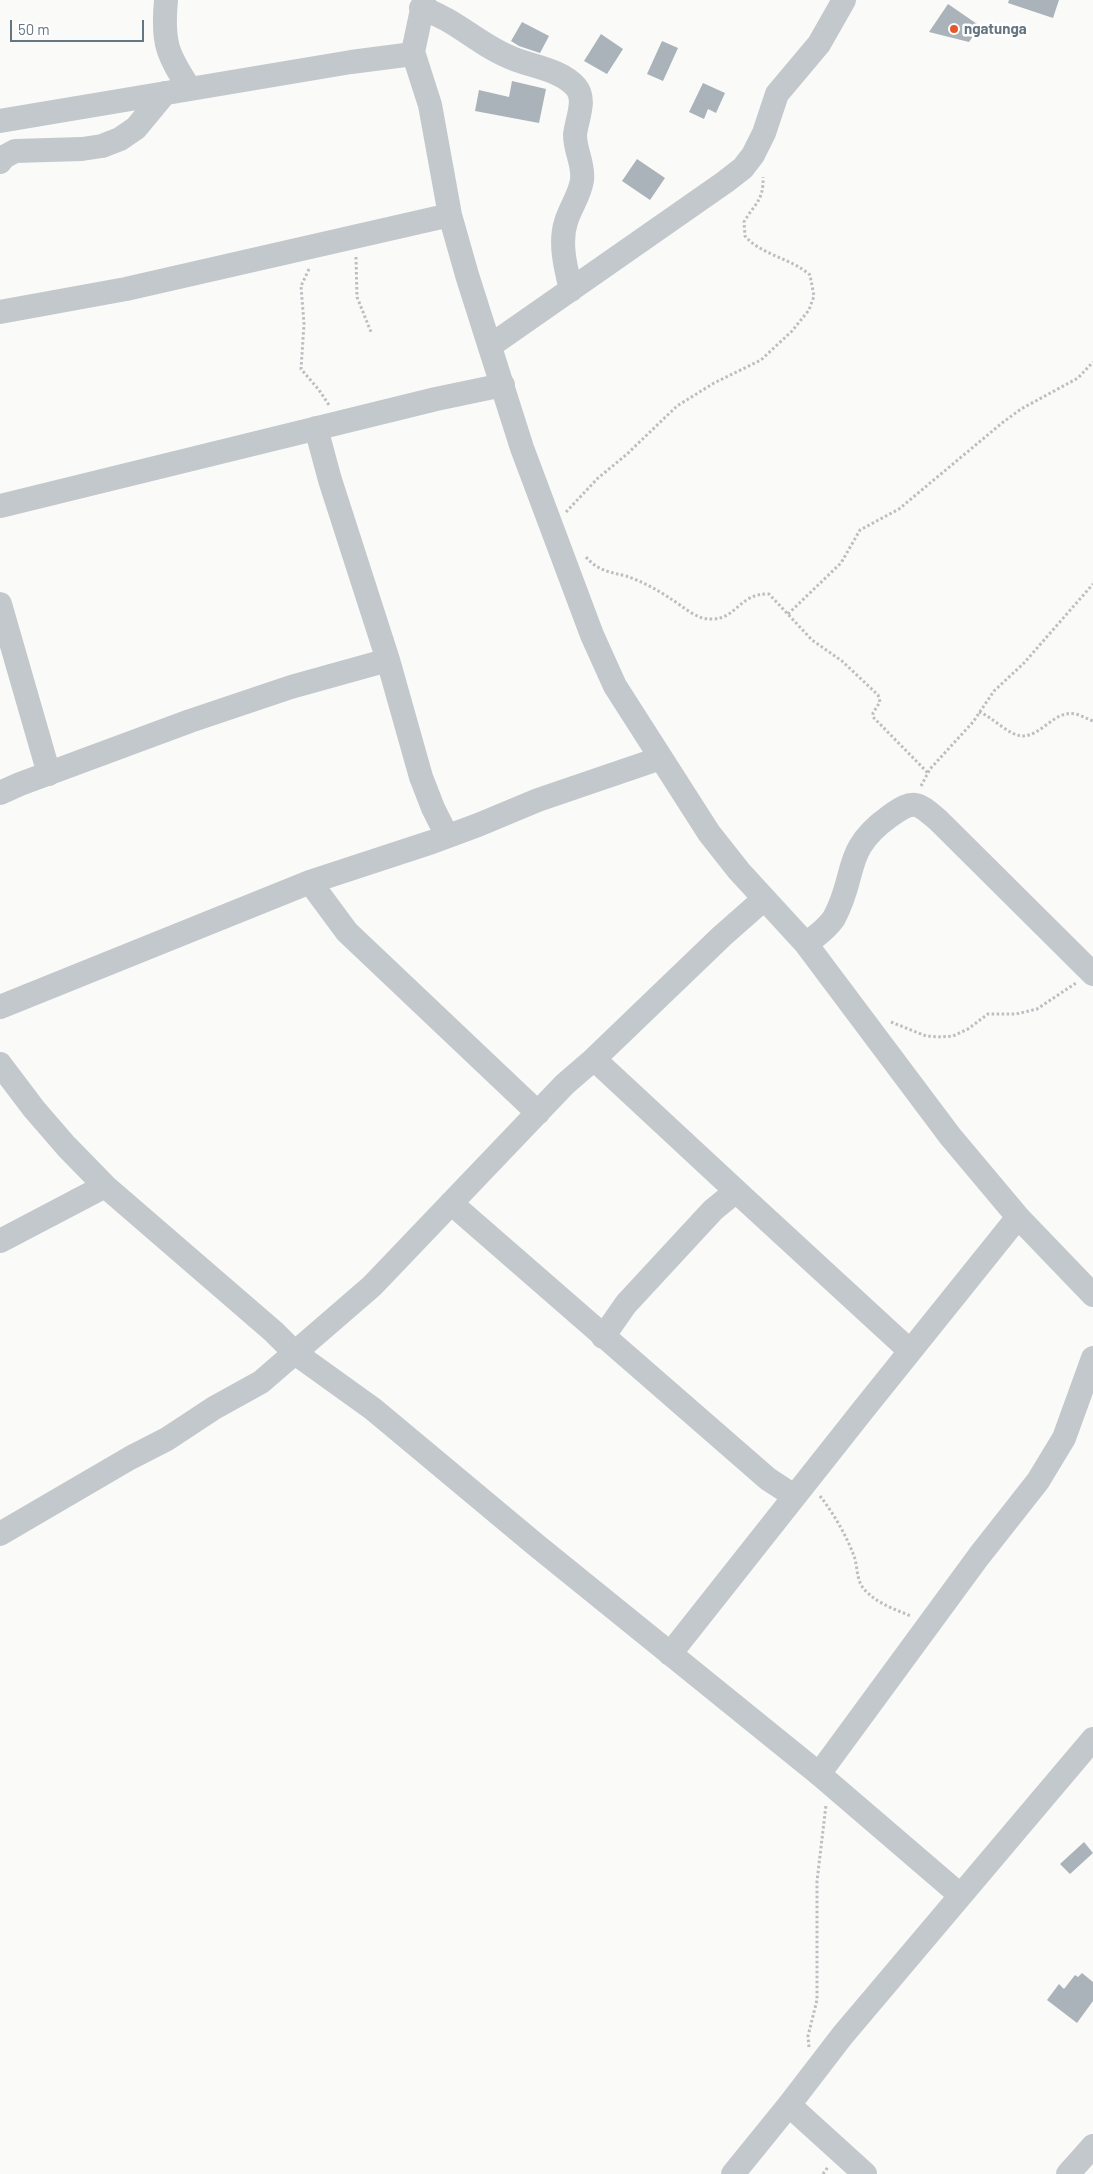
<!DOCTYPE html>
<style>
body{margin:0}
#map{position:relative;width:1093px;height:2174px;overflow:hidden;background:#fafaf8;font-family:Barlow,sans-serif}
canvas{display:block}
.scale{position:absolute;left:10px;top:20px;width:134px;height:22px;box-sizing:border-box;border:2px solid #657683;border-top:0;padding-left:6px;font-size:15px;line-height:18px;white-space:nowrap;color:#657683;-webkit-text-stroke:4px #fff;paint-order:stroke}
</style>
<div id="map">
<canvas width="1093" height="2174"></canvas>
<div class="scale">50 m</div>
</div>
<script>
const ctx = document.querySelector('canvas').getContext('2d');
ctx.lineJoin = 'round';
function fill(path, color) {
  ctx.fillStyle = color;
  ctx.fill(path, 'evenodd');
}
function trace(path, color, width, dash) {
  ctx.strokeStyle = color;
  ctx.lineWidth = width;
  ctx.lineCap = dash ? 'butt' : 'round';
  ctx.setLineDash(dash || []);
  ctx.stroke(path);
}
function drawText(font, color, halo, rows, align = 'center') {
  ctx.font = font + ' Barlow,sans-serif';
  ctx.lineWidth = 5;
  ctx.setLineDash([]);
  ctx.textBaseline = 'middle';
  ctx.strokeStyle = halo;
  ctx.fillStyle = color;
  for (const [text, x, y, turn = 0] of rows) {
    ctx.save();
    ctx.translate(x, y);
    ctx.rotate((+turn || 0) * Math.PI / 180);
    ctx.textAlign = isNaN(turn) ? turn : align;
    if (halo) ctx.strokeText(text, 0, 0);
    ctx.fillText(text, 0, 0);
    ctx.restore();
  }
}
fill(new Path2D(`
 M1009,0h50l-6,18 -45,-15z
 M948,4l32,22 -11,16 -40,-10z
 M522,22l27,14 -9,17 -21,-7 -8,-5z
 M601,34l22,15 -16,25 -23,-13z
 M662,41l16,7 -15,33 -16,-7z
 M512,81l34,8 -7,34 -64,-12 4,-21 30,7z
 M703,83l22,10 -9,20 -8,-4 -4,10 -15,-7z
 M637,159l28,19 -15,22 -28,-19z
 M1084,1842l9,11 -23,21 -10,-10z
 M1082,1973l11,9v19l-16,22 -30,-23 12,-16 5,5 11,-14 3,2z`), '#aab3b9');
trace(new Path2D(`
 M356,257l1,40 14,35
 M309,269l-8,17 3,38 -3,45 18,21 10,15
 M566,512l32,-34 28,-23 51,-49 37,-23 47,-23 31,-29 17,-21 5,-14 -4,-21c-19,-17 -49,-20 -65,-39l-1,-14c10,-18 20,-21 19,-45
 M586,557c12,14 24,15 40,19 15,5 32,14 45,23 12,7 25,21 41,20 25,0 27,-26 57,-25l43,46 30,21 36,34 2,7 -7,11v4l55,56
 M788,614l53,-51 19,-33 39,-21 103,-86 19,-14 57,-31 15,-16
 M979,712c14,5 30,24 44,24 20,-1 31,-26 52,-22 6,1 12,5 18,7
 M921,786l9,-17 43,-47 21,-31 30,-28 69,-79
 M891,1022l35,14 15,1 12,-1 15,-7 20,-15h28l21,-5 39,-26
 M820,1496c14,18 26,39 34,60 4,11 2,24 10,33 12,14 30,20 47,27
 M809,2047l-1,-11 9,-36v-119l9,-76
 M823,2174l5,-7`), '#bbbfc2', 3, [2.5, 2.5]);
trace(new Path2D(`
 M166,0c-4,43 1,54 24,89
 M424,0l-11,52 17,53 20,110 17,60 55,173 70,187 23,51 94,147 30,38 67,73 144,192 68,81 75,78
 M421,8c36,12 60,39 93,51 20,8 47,11 62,28 11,13 0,34 -1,48 0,16 9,29 7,45 -2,15 -12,28 -16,42 -7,21 0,47 5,68
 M0,121l351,-59 62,-8
 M0,162l4,-5 11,-6 67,-2 20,-3 18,-7 16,-11 29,-35
 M0,312l126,-23 324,-74
 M490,346l235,-164 18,-14 10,-13 11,-22 13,-39 42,-50 25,-44
 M316,428l14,52 58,180 33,117 12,31 14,28
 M0,506l436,-107 67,-14
 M0,604l49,170
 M0,793l20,-9 170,-63 101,-34 97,-27
 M310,882l37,50 191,181
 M806,944c10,-8 21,-15 28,-26 24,-44 7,-67 56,-102 24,-17 27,-14 48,4l155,154
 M0,1007l310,-125 122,-40 46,-17 60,-25 123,-42
 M594,1059c105,98 210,195 316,292
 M0,1064l34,45 32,37 39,40 169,146 21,21 78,56 163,136 283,229 141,121
 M451,1203l317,276 26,17
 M0,1241l105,-55
 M603,1337l23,-33 87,-94 22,-18
 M0,1534l130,-76 37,-19 47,-31 47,-26 111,-96 193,-202 29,-25 128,-123 42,-37
 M670,1654l193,-244 155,-193
 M819,1774l160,-218 59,-75 26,-43 29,-80
 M789,2105l76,69
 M733,2174l56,-69 53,-69 251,-297
 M1068,2174l25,-28`), '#c3c8cc', 24);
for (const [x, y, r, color] of [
 [954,29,5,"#e4572e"]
]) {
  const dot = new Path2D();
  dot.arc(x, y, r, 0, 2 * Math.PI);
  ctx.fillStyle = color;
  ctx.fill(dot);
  trace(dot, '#fff', 2);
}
drawText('bold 15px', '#657683', '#fff', [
 ["ngatunga",964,29]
], 'left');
</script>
